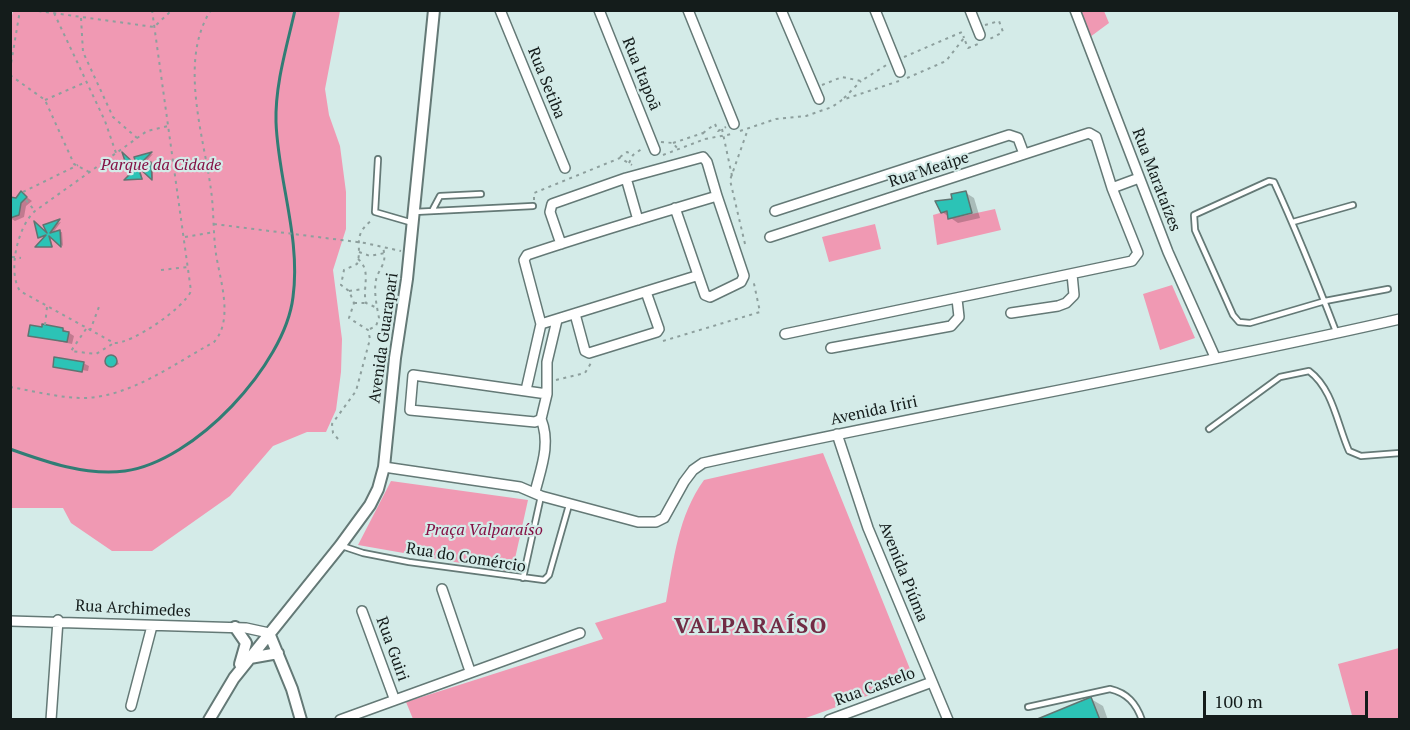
<!DOCTYPE html>
<meta charset="utf-8">
<style>
body{margin:0}
#map{position:relative;width:1410px;height:730px;overflow:hidden;background:#d4ebe8;font-family:"PT Serif",serif}
canvas{display:block}
.frame{position:absolute;inset:0;border:12px solid #141c1b;pointer-events:none}
.scale{position:absolute;left:1203px;top:691px;width:165px;height:27px;box-sizing:border-box;border:3px solid #141c1b;border-top:0;padding-left:8px;font-size:18px;line-height:21px;white-space:nowrap;color:#141c1b;-webkit-text-stroke:4px #d4ebe8;paint-order:stroke}
</style>
<div id="map">
<canvas width="1410" height="730"></canvas>
<div class="frame"></div>
<div class="scale">100 m</div>
</div>
<script>
const ctx = document.querySelector('canvas').getContext('2d');
ctx.lineJoin = 'round';
function fill(path, color) {
  ctx.fillStyle = color;
  ctx.fill(path, 'evenodd');
}
function trace(path, color, width, dash) {
  ctx.strokeStyle = color;
  ctx.lineWidth = width;
  ctx.lineCap = dash ? 'butt' : 'round';
  ctx.setLineDash(dash || []);
  ctx.stroke(path);
}
function drawText(font, color, halo, rows, align = 'center') {
  ctx.font = font + ' "PT Serif",serif';
  ctx.lineWidth = 4.5;
  ctx.setLineDash([]);
  ctx.textBaseline = 'middle';
  ctx.strokeStyle = halo;
  ctx.fillStyle = color;
  for (const [text, x, y, turn = 0] of rows) {
    ctx.save();
    ctx.translate(x, y);
    ctx.rotate((+turn || 0) * Math.PI / 180);
    ctx.textAlign = isNaN(turn) ? turn : align;
    if (halo) ctx.strokeText(text, 0, 0);
    ctx.fillText(text, 0, 0);
    ctx.restore();
  }
}
fill(new Path2D(`
 M13,11h327l-15,78 4,26 11,31 6,46v37l-13,41 9,69 -1,33 -5,38 -10,22h-19l-34,14 -43,50 -78,55h-40l-41,-28 -8,-15h-52l-1,-484z
 M1079,11h25l5,12 -19,14z
 M995,209l6,21 -64,15 -4,-30 14,-4 2,8z
 M875,224l6,25 -52,13 -7,-25z
 M1172,285l23,53 -35,12 -17,-56z
 M823,453l91,226 -111,40h-390l-7,-17 197,-63 -8,-16 71,-21c8,-43 12,-86 38,-122z
 M391,481l137,19 -16,72 -154,-27z
 M1399,648v71h-46l-15,-55z`), '#f099b3');
fill(new Path2D(`
 M153,154l-12,13 12,-2v14l-13,-12 -4,-9z
 M125,156l15,13 3,11h-16l11,-12 -8,1z
 M21,193l11,8 -6,5 -2,11 -9,4 -5,-3v-18h7z
 M966,193l8,5 6,20 -22,5 -16,-11z
 M61,222l-9,12 10,-2 1,14 -13,-11 -5,-9z
 M36,224l14,12 3,11h-16l10,-11 -7,1z
 M63,329l11,7 -2,8 -42,-9z
 M114,356l5,8 -6,3 -6,-8z
 M83,363l6,3 -1,5 -34,-5z
 M1091,699l12,7 5,14h-69z`), '#0003');
trace(new Path2D(`
 M10,449c36,13 76,27 115,22 69,-9 160,-106 168,-174 8,-59 -15,-117 -17,-175 -1,-38 11,-76 19,-112`), '#317d75', 3);
const building = new Path2D(`
 M122,152l15,14 -3,-9 18,-5 -14,14 13,-4 1,18 -14,-13 4,12 -18,1 13,-13 -9,3z
 M21,191l6,6 -6,6 -2,12 -9,3v-21l6,1z
 M966,191l6,22 -24,6 -1,-8 -6,2 -6,-12 17,-2 -1,-5z
 M60,219l-10,14 10,-3 1,17 -12,-11 3,11h-17l11,-12 -8,3 -4,-17 13,12 -4,-8z
 M42,324l21,4v3l6,1 -2,10 -39,-6 2,-11 12,2z
 M105 361a6 6 0 1 1 12 0a6 6 0 1 1-12 0Z
 M54,357l30,5 -2,10 -29,-5z
 M1091,697l9,23h-65z`);
fill(building, '#2cc3b6');
trace(building, '#607471', 1.5);
const service = new Path2D(`
 M378,159l-3,53 38,11
 M432,211l8,-15 41,-2
 M414,212l119,-6
 M1293,222l60,-17
 M1337,334c-20,-52 -40,-102 -63,-152l-5,-1 -75,34 1,15 38,85 6,7 11,1 75,-22 63,-12
 M1209,429l71,-52 29,-6c24,18 28,53 40,80l12,5 39,-3
 M342,546l21,7 46,9 135,18 5,-5 20,-70
 M523,578l18,-82
 M1028,707l82,-18c17,4 26,14 32,31`);
const minor = new Path2D(`
 M500,10l65,158
 M599,10l56,140
 M688,10l46,114
 M781,10l38,89
 M875,10l25,62
 M970,10l10,25
 M1075,10l93,242 47,105
 M626,178l12,42
 M1112,188l27,-10
 M775,211l234,-76 9,3 6,16
 M770,237l319,-104 7,4 16,51 26,65 -6,8 -347,73
 M561,244l-11,-32 2,-8 74,-26 77,-21 4,5 10,34
 M1011,313l47,-7 8,-3 8,-8 -2,-21
 M575,314l10,37 4,2 68,-21 2,-3 -13,-37
 M541,324l-17,-64 3,-5c63,-21 126,-40 190,-59l27,80 -3,6 -31,15 -5,-2 -30,-87
 M831,348l120,-22 8,-9 -2,-18
 M526,390l15,-66 155,-48
 M547,394l-134,-19 -3,35 125,12 6,-3 6,-25v-32l10,-42
 M837,434l31,94 80,192
 M384,467l136,20 21,9 97,26h18l8,-4 20,-36 9,-12 10,-7c231,-51 465,-91 697,-144
 M535,492c6,-24 16,-48 6,-73
 M442,589l28,82
 M362,611l32,87
 M10,621l236,7 23,5
 M131,706l21,-80
 M51,720l7,-100
 M340,720l240,-87
 M829,720l103,-38`);
const tertiary = new Path2D(`
 M235,627l11,16 -6,21
 M269,633l23,56 9,31
 M250,658l28,-5
 M209,720l25,-42 106,-132 30,-41 8,-16 6,-22 11,-109 12,-79 27,-269`);
trace(service, '#647976', 8);
trace(minor, '#647976', 12);
trace(tertiary, '#647976', 14);
trace(new Path2D(`
 M31,10l123,17 18,-17
 M152,10l39,281c-7,17 -59,53 -77,52l-94,-52c-13,-20 -2,-65 15,-80l112,-80 21,-5
 M54,13l51,108 11,32
 M81,18l2,34 30,65 24,21
 M985,25l14,-4 4,11 -15,8
 M904,57l58,-25 2,6
 M10,70l10,-60
 M10,75l35,25 29,64 19,10
 M907,78l39,-17 18,-23 4,10 10,-4
 M822,85l20,-8 19,4 27,-17
 M844,98l17,-17
 M45,100l41,-18
 M722,129l10,47
 M740,131l36,-12 30,-3 26,-9 10,-7 57,-19
 M703,133l12,-9 3,7 8,-4
 M661,142l12,1 5,6
 M673,143l30,-10 2,6
 M663,155l42,-16 27,-5
 M620,157l7,-5 6,3
 M629,163l4,-8 10,-7
 M23,192l55,-27
 M26,200l9,11
 M534,200v-7l86,-35 12,7
 M214,224l151,19 36,8
 M185,237l29,-5
 M745,244l-15,-64 18,-51
 M359,252l11,4 15,-3
 M12,257l9,1
 M358,259c14,12 4,28 8,44l9,4
 M161,270l27,-3
 M349,291l15,-2
 M354,303h12
 M45,325l2,-18
 M86,329l-15,22 25,3 18,-11
 M370,329l6,-3 3,-8c-2,-11 -7,-32 -1,-44 6,-12 8,-13 5,-27
 M90,331l10,-27
 M663,341l97,-29 -7,-33
 M556,380l29,-7 6,-10
 M10,387c24,4 49,11 74,11 46,-1 90,-34 130,-56 20,-22 6,-62 2,-88 -3,-21 -2,-43 -5,-64 -7,-53 -33,-130 0,-180
 M338,439l-5,-6 -1,-9 24,-33 14,-52 -2,-9 -19,-12 5,-15 -5,-12 -8,-6 3,-15 13,-6c6,-17 -6,-28 15,-44`), '#8d9f9d', 2, [3, 4.5]);
trace(service, '#fff', 4.5);
trace(minor, '#fff', 9);
trace(tertiary, '#fff', 10);
drawText('16px', '#141c1b', '#d4ebe8', [
 ["Rua Itapoã",641,74,68],
 ["Rua Setiba",546,83,68],
 ["Rua Meaipe",929,170,-18],
 ["Rua Marataízes",1156,180,69],
 ["Avenida Guarapari",384,338,-82],
 ["Avenida Iriri",874,411,-12],
 ["Rua do Comércio",466,558,9],
 ["Avenida Piúma",903,572,68],
 ["Rua Archimedes",133,609,3],
 ["Rua Guiri",392,649,70],
 ["Rua Castelo",875,687,-20]
]);
drawText('italic 16px', '#841145', '#d4ebe8', [
 ["Parque da Cidade",161,165],
 ["Praça Valparaíso",484,530]
]);
ctx.letterSpacing = '1.5px';
drawText('bold 22px', '#712c45', '#d4ebe8', [
 ["VALPARAÍSO",751,627]
]);
ctx.letterSpacing = '0px';
</script>
